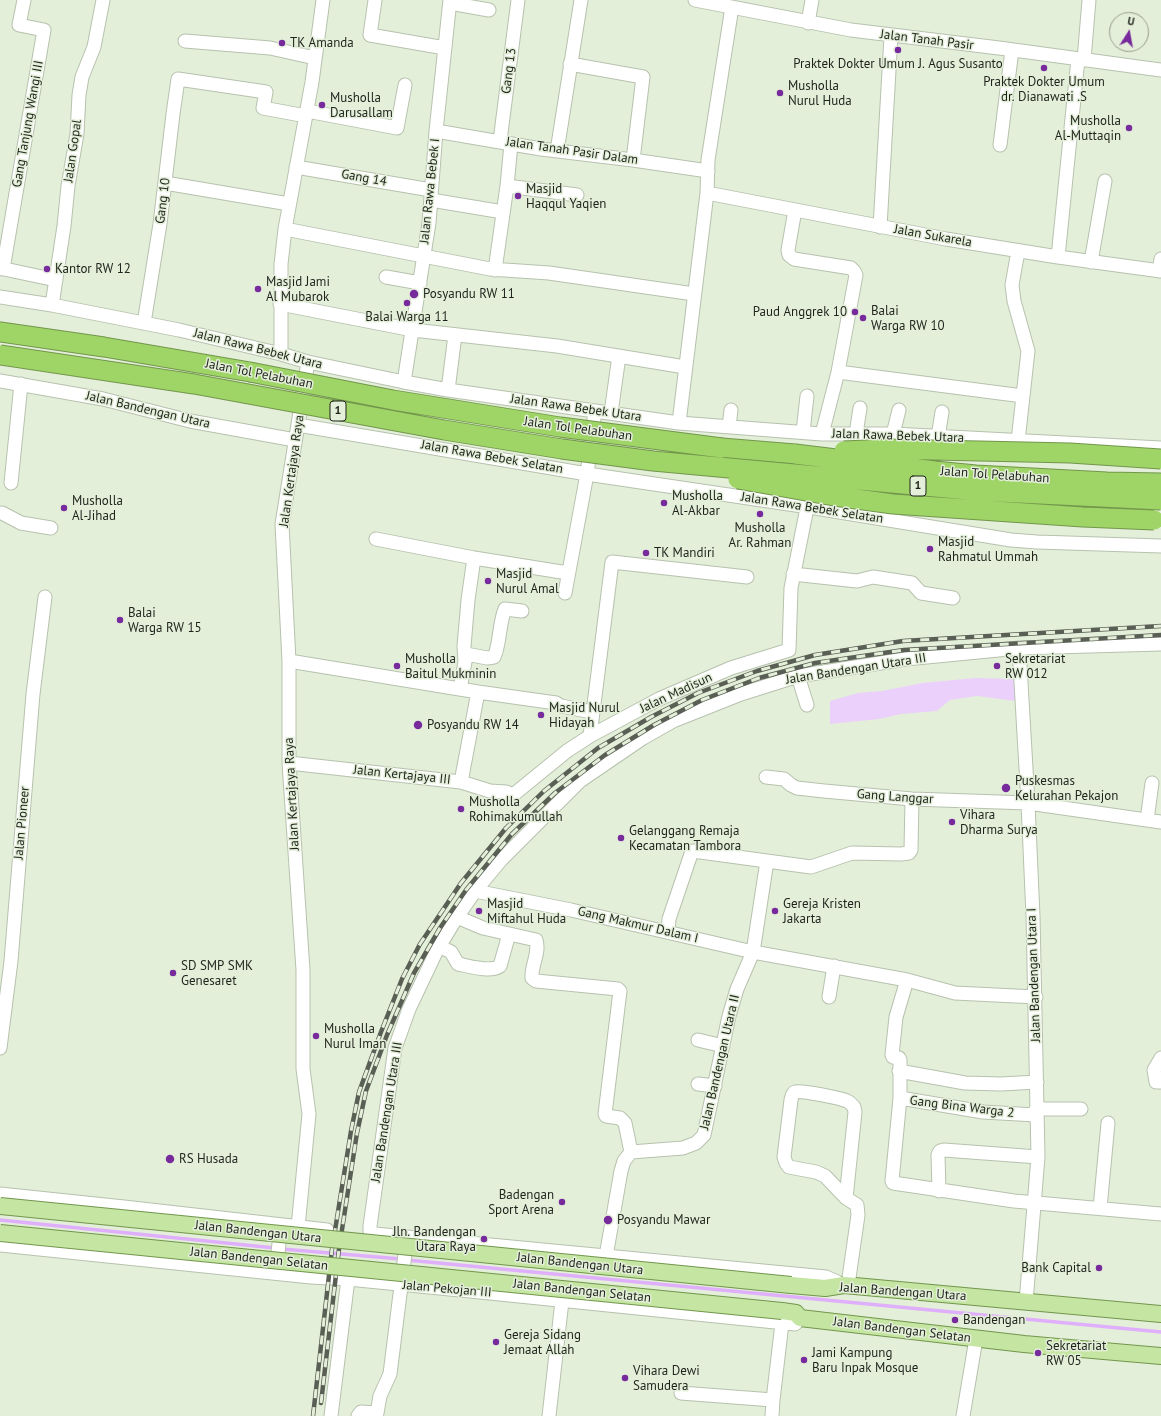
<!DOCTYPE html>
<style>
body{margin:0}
#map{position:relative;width:1161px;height:1416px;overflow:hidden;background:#e4efda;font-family:"PT Sans",sans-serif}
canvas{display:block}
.north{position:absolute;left:1109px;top:12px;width:40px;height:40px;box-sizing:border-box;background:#e4efda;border:1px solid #959d8e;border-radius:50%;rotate:11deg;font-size:11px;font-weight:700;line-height:16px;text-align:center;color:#1e221b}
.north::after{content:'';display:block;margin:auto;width:14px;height:18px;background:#772a9c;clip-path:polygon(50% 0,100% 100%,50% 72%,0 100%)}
</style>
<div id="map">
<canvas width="1161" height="1416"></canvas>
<div class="north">U</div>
</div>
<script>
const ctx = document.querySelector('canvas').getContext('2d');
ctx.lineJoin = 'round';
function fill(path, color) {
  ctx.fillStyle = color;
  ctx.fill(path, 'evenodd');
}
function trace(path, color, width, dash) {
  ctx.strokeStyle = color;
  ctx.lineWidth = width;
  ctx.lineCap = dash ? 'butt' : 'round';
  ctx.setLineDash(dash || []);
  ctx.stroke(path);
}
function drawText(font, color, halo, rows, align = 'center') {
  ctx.font = font + ' "PT Sans",sans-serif';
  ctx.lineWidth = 3;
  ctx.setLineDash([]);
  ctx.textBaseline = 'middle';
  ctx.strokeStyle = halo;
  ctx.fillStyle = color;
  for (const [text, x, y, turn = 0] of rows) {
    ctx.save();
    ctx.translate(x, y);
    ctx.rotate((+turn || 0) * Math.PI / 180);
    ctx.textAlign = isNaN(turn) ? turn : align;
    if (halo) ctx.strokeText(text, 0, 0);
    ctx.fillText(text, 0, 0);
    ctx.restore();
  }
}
fill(new Path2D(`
 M975,678l39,1 2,22 -39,-5 -27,4 -13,11 -36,3 -22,5 -49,5v-23l28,-8 24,-2 40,-8z`), '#ebd0fc');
trace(new Path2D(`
 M0,1220l275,28
 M282,1249l119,10
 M407,1260l754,72`), '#dfaffc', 3.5);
const minor = new Path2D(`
 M375,0l-5,35 75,13
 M695,0l156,30 148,18 162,22
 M450,3l39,7
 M808,23l4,-23
 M185,41l85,7 45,10
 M1084,60l5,-60
 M570,64l73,13 -10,83
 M307,111l90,17 8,-43
 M436,131l105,18 92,11 75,11
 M500,141l18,-141
 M1000,145l12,-95
 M557,151l24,-151
 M296,167l135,23
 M165,183l124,21
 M507,186l70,9
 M707,193l239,46 112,18 103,14
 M431,200l72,12
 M795,210l-7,40 1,5 5,4 57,9 3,3 2,4 -18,97 -16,62
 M880,227l11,-191
 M285,229l205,40 59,4 145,21
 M1018,251l-6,34 2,16 14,50 -10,90
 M1058,257l20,-198
 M1091,262l14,-81
 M0,268l56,12
 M3,269l41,-239 -25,-5 5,-25
 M495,270l12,-84 4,-42
 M1159,271l2,-12
 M386,277l34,6
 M0,297l52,8 127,25 102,24 27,8 96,20 44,8 231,33 143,11h71l268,14
 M280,304l133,26 144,16 128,21
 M52,305l12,-79 4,-40 9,-52 2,-39 3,-18 12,-30 9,-47
 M144,323l16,-99 13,-110 5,-35 88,13 -3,16 43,8
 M281,354v-90l4,-35 27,-147 11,-82
 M838,372l185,24
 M0,381l103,18 87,22 105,19
 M404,382l25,-159 7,-92 14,-131
 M448,390l7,-55
 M611,413l8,-57
 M679,423l28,-230 1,-33 24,-153
 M298,425l289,49 222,33 202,33 26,2 124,4
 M729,427l2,-17
 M803,432l4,-36
 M856,434l4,-26
 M893,434l6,-24
 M938,437l4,-25
 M11,483l10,-99
 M2,513l19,10 30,5
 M376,539l98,19 94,15
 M793,574l64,7 16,-4 39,6 9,10 32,5
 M565,593l22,-119 8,-63
 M1019,648l9,155 5,113 5,241 -12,145
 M466,654l21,4 7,-1c6,-12 5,-34 11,-48l17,2
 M289,661l189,31 78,11 5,3 31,6
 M798,676l9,29
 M460,689l5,-27 -1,-16 4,-46 6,-42
 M590,736l22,-174 135,15
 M289,763l172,19 29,9 16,1 7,3 54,-44 23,-15 69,-37 72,-31 58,-18 2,-62 18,-90
 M766,777l18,2 7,6 6,3 27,3 88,8 116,4 133,19
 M461,782l17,-90
 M1147,820l5,-37
 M475,891l96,19 182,42 154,28 48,13 81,4
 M457,917l26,11 53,12c4,13 -5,25 -4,38l4,3 82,8 2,2 -15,123 1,2 14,2 5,5 6,29
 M668,932l1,-13 22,-65 2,-3 118,16 41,-14 49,1 8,-1 2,-3 1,-51
 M439,946l12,6 7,12c11,2 32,9 42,2l9,-32
 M907,980l-11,37 -4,38 1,2 6,1 1,2v38l-8,83 1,2 121,18 147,13
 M829,997l5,-31
 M698,1040l25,6
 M0,1048l11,-87 22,-267 12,-97
 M1161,1058l-7,12 2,12h5
 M899,1071l66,12 36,1 36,-2
 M698,1084l17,2
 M900,1098l83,14 53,3
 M1036,1109h45
 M939,1191l-1,-36 2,-4 4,-1 94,7
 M0,1194l124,13 203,23
 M846,1198l9,-86 -1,-5c-2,-2 -4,-5 -7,-6 -7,-3 -46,-11 -52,-9 -3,1 -3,5 -4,8l-7,57 2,6 3,4 27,5 9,4 21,22 11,7 1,10 -10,70
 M1100,1208l8,-85
 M298,1227l11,-113 -6,-45v-99l-14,-207v-102l-7,-137 26,-162
 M0,1245l311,32 37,2 132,13 315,32 5,-6
 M606,1256l15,-85 3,-10 7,-9 52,-4 13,-5 8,-8 25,-119 8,-27 16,-37 14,-91
 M276,1271l5,-46
 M844,1285l-18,-8 -451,-43 -5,-3v-5l25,-178 14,-39 28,-59 20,-33 18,-26 26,-31 79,-79 63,-43 30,-17 68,-27 57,-18 108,-17 113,-11 142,-4
 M681,1393l92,7
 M331,1416l17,-137
 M358,1416l3,-4 16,1 3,-17 10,-22 17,-136
 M549,1416l13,-115
 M772,1416l1,-16 9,-77
 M963,1416l13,-77`);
const major = new Path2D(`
 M791,1285l34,3 19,-3 317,29
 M782,1311l14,2 4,5 224,26 137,12`);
const highway = new Path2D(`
 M0,332l104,15 146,25
 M722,448l73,6`);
trace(minor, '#b7c2ae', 15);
trace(major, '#72964c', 18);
trace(highway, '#72964c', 21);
trace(minor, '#fff', 13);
trace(major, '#c5e5a3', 16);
trace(highway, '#9fd466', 19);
const rail = new Path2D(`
 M321,1403l18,-154 18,-116 9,-42 21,-56 27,-62 26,-45 26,-38 46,-56 43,-41 50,-38 49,-30 48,-25 57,-22 56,-15 89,-13 257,-15
 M313,1416l19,-167 19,-118 8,-39 22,-60 21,-53 18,-35 41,-61 45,-55 38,-37 54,-43 53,-31 47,-24 59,-22 58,-16 88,-14 258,-15`);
trace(rail, '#595f54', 4.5);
trace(rail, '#e4efda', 3, [9]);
const majorBridge = new Path2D(`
 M0,1206l791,79
 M0,1233l782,78`);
const highwayBridge = new Path2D(`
 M0,355l194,29 250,46 118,19 91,12 326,30 182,9
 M250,372l143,28 167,27 162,21
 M844,451l44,-2 182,4 91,6
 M795,454l140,17 41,4 131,7 54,1
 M738,479l96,17 59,8 190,13 71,3`);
trace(majorBridge, '#72964c', 18, []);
trace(highwayBridge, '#72964c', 21, []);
trace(majorBridge, '#c5e5a3', 16);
trace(highwayBridge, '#9fd466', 19);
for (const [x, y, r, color] of [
 [282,43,4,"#772a9c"],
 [898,50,4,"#772a9c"],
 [1044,68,4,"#772a9c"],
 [780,93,4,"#772a9c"],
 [322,105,4,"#772a9c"],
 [1129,128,4,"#772a9c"],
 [518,196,4,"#772a9c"],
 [47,269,4,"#772a9c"],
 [258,289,4,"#772a9c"],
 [414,294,5,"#772a9c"],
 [407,303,4,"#772a9c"],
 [855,312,4,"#772a9c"],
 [863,318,4,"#772a9c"],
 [664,503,4,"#772a9c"],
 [64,508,4,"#772a9c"],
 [760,514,4,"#772a9c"],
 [930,549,4,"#772a9c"],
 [646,553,4,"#772a9c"],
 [488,581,4,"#772a9c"],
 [120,620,4,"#772a9c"],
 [397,666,4,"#772a9c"],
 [997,666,4,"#772a9c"],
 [541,715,4,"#772a9c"],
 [418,725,5,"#772a9c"],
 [1006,788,5,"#772a9c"],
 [461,809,4,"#772a9c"],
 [952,822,4,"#772a9c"],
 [621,838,4,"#772a9c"],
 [479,911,4,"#772a9c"],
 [775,911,4,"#772a9c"],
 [173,973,4,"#772a9c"],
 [316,1036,4,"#772a9c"],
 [170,1159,5,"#772a9c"],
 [562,1202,4,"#772a9c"],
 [608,1220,5,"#772a9c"],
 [484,1239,4,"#772a9c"],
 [1099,1268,4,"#772a9c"],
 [955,1320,4,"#772a9c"],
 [496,1342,4,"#772a9c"],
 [1038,1353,4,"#772a9c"],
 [804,1360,4,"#772a9c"],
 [625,1378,4,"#772a9c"]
]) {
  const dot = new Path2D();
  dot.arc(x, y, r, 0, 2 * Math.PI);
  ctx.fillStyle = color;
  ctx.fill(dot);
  trace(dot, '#e4efda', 1.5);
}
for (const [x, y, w] of [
 [338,411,16],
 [918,486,16]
]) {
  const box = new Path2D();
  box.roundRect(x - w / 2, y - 10, w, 20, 3);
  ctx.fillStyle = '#e4efda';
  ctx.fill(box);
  trace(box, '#1e221b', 1);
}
drawText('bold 12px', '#1e221b', null, [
 ["1",338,411],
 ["1",918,486]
]);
drawText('13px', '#1e221b', '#e4efda', [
 ["Jalan Tanah Pasir",927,40,7],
 ["Gang 13",509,71,-83],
 ["Gang Tanjung Wangi III",28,124,-80],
 ["Jalan Gopal",73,151,-82],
 ["Jalan Tanah Pasir Dalam",572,151,8],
 ["Gang 14",364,178,10],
 ["Jalan Rawa Bebek I",430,191,-84],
 ["Gang 10",163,201,-83],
 ["Jalan Sukarela",933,236,10],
 ["Jalan Rawa Bebek Utara",258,349,14],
 ["Jalan Tol Pelabuhan",259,374,11],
 ["Jalan Rawa Bebek Utara",576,408,8],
 ["Jalan Bandengan Utara",148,410,13],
 ["Jalan Tol Pelabuhan",578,429,8],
 ["Jalan Rawa Bebek Utara",898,436,2],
 ["Jalan Rawa Bebek Selatan",492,457,10],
 ["Jalan Kertajaya Raya",292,471,-82],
 ["Jalan Tol Pelabuhan",995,475,4],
 ["Jalan Rawa Bebek Selatan",812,508,9],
 ["Jalan Bandengan Utara III",856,669,-9],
 ["Jalan Madisun",676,693,-25],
 ["Jalan Kertajaya III",402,775,6],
 ["Jalan Kertajaya Raya",292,794,-93],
 ["Gang Langgar",895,797,4],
 ["Jalan Pioneer",22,823,-85],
 ["Gang Makmur Dalam I",638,925,13],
 ["Jalan Bandengan Utara I",1034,975,-92],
 ["Jalan Bandengan Utara II",720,1062,-77],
 ["Gang Bina Warga 2",962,1107,7],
 ["Jalan Bandengan Utara III",387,1112,-81],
 ["Jalan Bandengan Utara",258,1232,6],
 ["Jalan Bandengan Selatan",259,1259,6],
 ["Jalan Bandengan Utara",580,1264,6],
 ["Jalan Pekojan III",447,1289,5],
 ["Jalan Bandengan Selatan",582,1291,6],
 ["Jalan Bandengan Utara",903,1292,4],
 ["Jalan Bandengan Selatan",902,1330,7]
]);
drawText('13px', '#1e221b', '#e4efda', [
 ["TK Amanda",290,43],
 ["Praktek Dokter Umum J. Agus Susanto",898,64,"center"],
 ["Praktek Dokter Umum",1044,82,"center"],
 ["dr. Dianawati .S",1044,97,"center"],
 ["Musholla",788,86],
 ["Nurul Huda",788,101],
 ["Musholla",330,98],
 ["Darusallam",330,113],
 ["Musholla",1121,121,"right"],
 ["Al-Muttaqin",1121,136,"right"],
 ["Masjid",526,189],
 ["Haqqul Yaqien",526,204],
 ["Kantor RW 12",55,269],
 ["Masjid Jami",266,282],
 ["Al Mubarok",266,297],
 ["Posyandu RW 11",423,294],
 ["Balai",871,311],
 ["Warga RW 10",871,326],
 ["Paud Anggrek 10",847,312,"right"],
 ["Balai Warga 11",407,317,"center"],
 ["Musholla",672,496],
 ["Al-Akbar",672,511],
 ["Musholla",72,501],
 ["Al-Jihad",72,516],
 ["Musholla",760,528,"center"],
 ["Ar. Rahman",760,543,"center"],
 ["Masjid",938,542],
 ["Rahmatul Ummah",938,557],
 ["TK Mandiri",654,553],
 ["Masjid",496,574],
 ["Nurul Amal",496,589],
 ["Balai",128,613],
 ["Warga RW 15",128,628],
 ["Musholla",405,659],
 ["Baitul Mukminin",405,674],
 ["Sekretariat",1005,659],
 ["RW 012",1005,674],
 ["Masjid Nurul",549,708],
 ["Hidayah",549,723],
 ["Posyandu RW 14",427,725],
 ["Puskesmas",1015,781],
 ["Kelurahan Pekajon",1015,796],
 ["Musholla",469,802],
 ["Rohimakumullah",469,817],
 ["Vihara",960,815],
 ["Dharma Surya",960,830],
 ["Gelanggang Remaja",629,831],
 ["Kecamatan Tambora",629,846],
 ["Masjid",487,904],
 ["Miftahul Huda",487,919],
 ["Gereja Kristen",783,904],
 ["Jakarta",783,919],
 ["SD SMP SMK",181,966],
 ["Genesaret",181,981],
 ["Musholla",324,1029],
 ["Nurul Iman",324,1044],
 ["RS Husada",179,1159],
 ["Badengan",554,1195,"right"],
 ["Sport Arena",554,1210,"right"],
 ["Posyandu Mawar",617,1220],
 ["Jln. Bandengan",476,1232,"right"],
 ["Utara Raya",476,1247,"right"],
 ["Bank Capital",1091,1268,"right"],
 ["Bandengan",963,1320],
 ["Gereja Sidang",504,1335],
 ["Jemaat Allah",504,1350],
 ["Sekretariat",1046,1346],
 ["RW 05",1046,1361],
 ["Jami Kampung",812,1353],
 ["Baru Inpak Mosque",812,1368],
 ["Vihara Dewi",633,1371],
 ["Samudera",633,1386]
], 'left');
</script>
